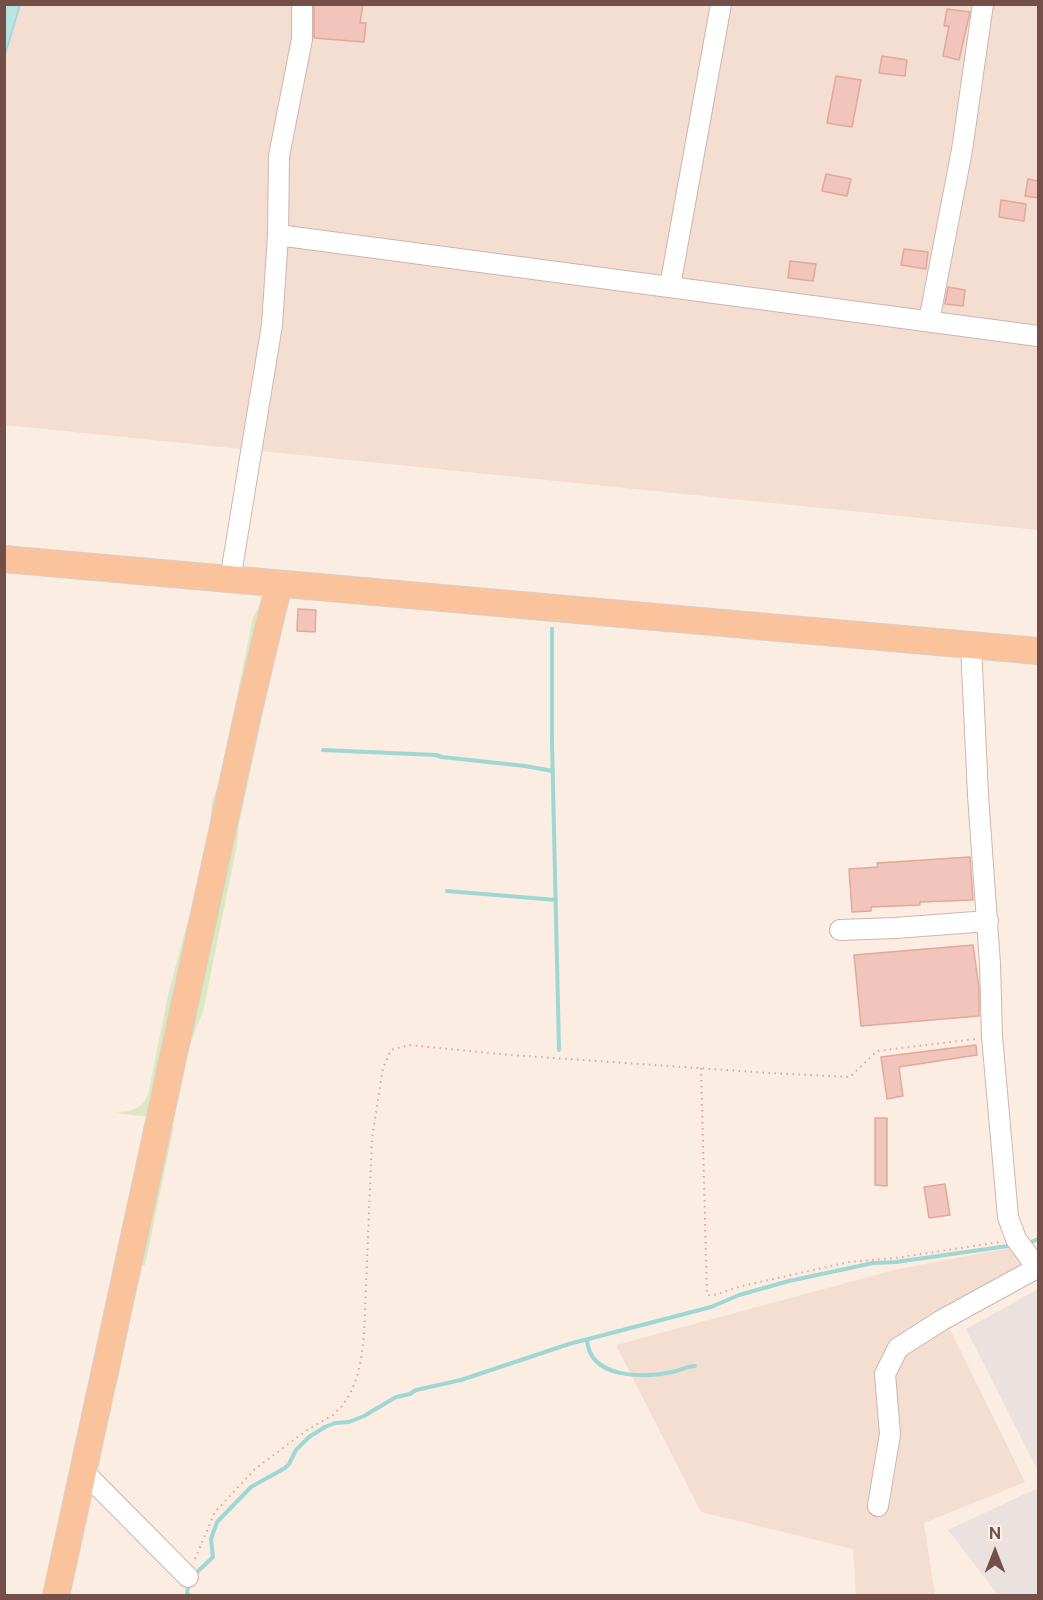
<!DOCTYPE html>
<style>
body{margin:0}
#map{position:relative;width:1043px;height:1600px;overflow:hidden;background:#fcede3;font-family:"Public Sans",sans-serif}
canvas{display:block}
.frame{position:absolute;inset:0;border:6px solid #744f49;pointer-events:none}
.north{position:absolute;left:965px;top:1522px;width:60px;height:60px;-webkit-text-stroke:4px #fff2e9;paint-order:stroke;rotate:0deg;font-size:16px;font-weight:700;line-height:24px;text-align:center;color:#744f49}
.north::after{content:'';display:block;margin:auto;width:21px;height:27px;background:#744f49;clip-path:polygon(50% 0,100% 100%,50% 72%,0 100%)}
</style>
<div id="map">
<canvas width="1043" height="1600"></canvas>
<div class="frame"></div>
<div class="north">N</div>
</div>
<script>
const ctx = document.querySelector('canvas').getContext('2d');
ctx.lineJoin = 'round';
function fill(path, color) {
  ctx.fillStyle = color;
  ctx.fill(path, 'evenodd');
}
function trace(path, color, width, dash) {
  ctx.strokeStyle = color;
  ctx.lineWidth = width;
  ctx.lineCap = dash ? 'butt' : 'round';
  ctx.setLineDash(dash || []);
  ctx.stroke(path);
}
fill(new Path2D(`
 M20,5h1018v525l-1033,-105 -1,-369z
 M1016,1247l10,32 -83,36 82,167 -101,41 11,72h-79l-3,-46 -152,-37 -85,-167 282,-76z`), '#f4ddd1');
fill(new Path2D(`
 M1038,1289v182l-72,-142z
 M1038,1488v107h-40l-50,-65z`), '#ebe1de');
fill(new Path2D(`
 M259,607v8l-108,502 -37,-4c15,-2 27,-2 34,-18l21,-104 25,-93 16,-73 2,-25 5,-11 9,-39 27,-133z
 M261,684l8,1 -30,139 -2,20 -34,168c-17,35 -21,72 -35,108z
 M166,1126h8l-29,139h-4l-23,115 -12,41 -8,47 -2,-8z`), '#dae9c1');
const water = new Path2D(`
 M5,4l15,1 -15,50 -1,-50z`);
fill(water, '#b8e5e2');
trace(water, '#9ed7d4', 1.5);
trace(new Path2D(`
 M552,629v113l7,308
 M323,750l113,5 6,2 83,9 28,5
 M447,891l109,9
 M1031,1242l7,-3
 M587,1340c3,39 56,38 85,32 9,-1 14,-6 23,-6
 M193,1576l20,-19 -2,-18 6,-17 34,-35 34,-19 4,-4 7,-14 13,-13 16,-10 10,-4 14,-1 15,-6 32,-19 14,-3 6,-4 45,-10 108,-36 142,-37 28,-12 50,-14 84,-18 23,-1 112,-16
 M189,1596l-2,-4 2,-9`), '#9ed7d4', 4);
const building = new Path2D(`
 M314,4h49l-3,19h6l-2,19 -50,-4z
 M947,9l23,3 -11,48 -16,-4 6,-30h-5z
 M882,56l25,4 -2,16 -26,-3z
 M836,76l25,4 -9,47 -25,-4z
 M826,174l25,5 -4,17 -25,-5z
 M1028,179l10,2v17l-13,-2z
 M1001,200l25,4 -2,17 -25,-4z
 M904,249l24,3 -2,17 -25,-4z
 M790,261l26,3 -3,17 -25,-3z
 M948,287l17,3 -2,16 -18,-2z
 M298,609l18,1 -1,22 -18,-1z
 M970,857l3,43 -53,2v3l-49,2v4l-19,1 -3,-43 29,-2 -1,-4z
 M973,945l6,43v28l-118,10 -7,-71z
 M976,1045l1,10 -78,12 4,29 -16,3 -6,-42z
 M875,1118h12v68l-12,-1z
 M945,1184l5,31 -21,3 -5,-31z`);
fill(building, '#f1c5bb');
trace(building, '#e4a79b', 1.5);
const minor = new Path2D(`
 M278,235l760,101
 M670,286l51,-282
 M929,321l33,-171 21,-146
 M230,580l42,-255 6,-90 1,-79 23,-117v-35
 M971,645l7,150 12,169 2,72 16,181 8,22 22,30
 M840,930l55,-2 93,-7
 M84,1472l104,105
 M878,1506l12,-72 -5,-60 13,-26 44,-28 95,-52`);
const major = new Path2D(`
 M4,559l1034,92
 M56,1596l191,-879 32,-133`);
trace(minor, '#cfb5ad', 22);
trace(major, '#d8cecc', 28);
trace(new Path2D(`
 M701,1068l6,226 4,2 31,-10 107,-24 46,-4 105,-16
 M195,1559l20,-47 40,-43 52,-39 26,-15 9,-9 8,-12 7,-17 4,-17 3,-25 8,-197 11,-70 8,-18 18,-5 102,10 258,18 81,4 27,-26 99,-12`), '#d6a89e', 2, [1.5, 4.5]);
trace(minor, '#fff', 20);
trace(major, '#fbc39b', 26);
</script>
